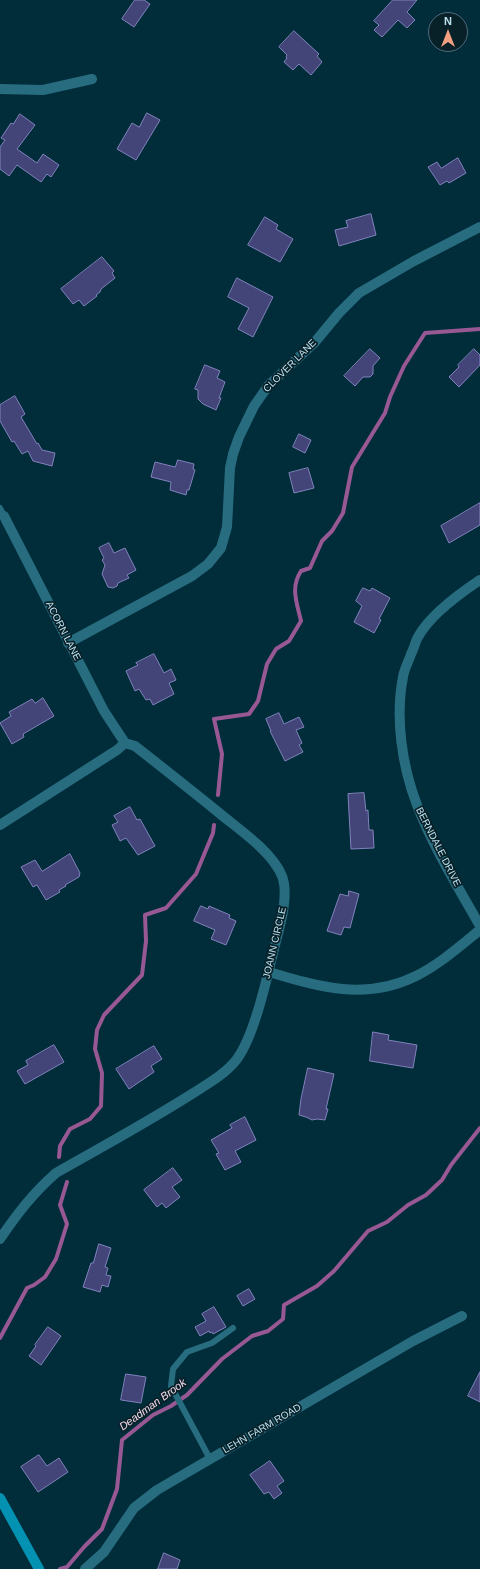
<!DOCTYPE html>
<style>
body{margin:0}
#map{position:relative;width:480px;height:1569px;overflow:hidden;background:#002d39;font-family:Helvetica,sans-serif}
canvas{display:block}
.north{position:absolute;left:428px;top:12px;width:40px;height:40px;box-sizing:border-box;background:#082129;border:1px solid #506d77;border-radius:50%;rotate:0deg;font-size:11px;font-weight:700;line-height:16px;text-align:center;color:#bbe0ed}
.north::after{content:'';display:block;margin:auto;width:14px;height:18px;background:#f3a081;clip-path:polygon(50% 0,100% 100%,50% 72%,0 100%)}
</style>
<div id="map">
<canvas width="480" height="1569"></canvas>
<div class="north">N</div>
</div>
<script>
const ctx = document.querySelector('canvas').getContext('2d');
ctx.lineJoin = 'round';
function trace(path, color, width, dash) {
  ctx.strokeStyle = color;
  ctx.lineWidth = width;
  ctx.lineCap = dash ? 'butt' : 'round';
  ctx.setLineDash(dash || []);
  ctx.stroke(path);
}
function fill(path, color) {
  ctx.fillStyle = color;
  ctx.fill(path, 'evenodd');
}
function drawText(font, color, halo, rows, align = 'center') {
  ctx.font = font + ' Helvetica,sans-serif';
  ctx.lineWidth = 3.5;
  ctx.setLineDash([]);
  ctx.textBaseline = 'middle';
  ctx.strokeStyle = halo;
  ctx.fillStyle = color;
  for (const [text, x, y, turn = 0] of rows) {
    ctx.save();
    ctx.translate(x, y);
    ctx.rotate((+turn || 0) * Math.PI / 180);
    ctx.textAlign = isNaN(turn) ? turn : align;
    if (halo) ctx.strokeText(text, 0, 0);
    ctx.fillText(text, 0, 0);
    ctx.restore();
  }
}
trace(new Path2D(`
 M218,795l4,-41 -8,-35 35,-5 9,-13 9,-37 9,-15 13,-8 12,-20c-4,-18 -11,-33 0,-50l9,-3 12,-27 10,-10 11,-18 9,-46 33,-54 5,-16 14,-31 21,-33 55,-4
 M59,1157l1,-11 10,-17 20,-10 11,-13 1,-33 -7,-24 2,-19 7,-15 38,-40 4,-34 -1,-26 21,-7 30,-34 17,-41 1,-8
 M0,1338l27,-50 7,-3 11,-8 11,-18 11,-35 -7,-19 7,-23
 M60,1569l7,-2 17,-20 18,-18 15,-40 5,-49 31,-25 18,-9 16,-11 35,-36 30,-23 16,-5 15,-12 1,-14 33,-19 17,-15 34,-40 19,-9 21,-17 18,-10 16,-15 9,-15 29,-37`), '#985893', 4);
const building = new Path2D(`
 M135,0h9l6,4 -16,23 -12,-8z
 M393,0h24l-10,12 8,8 -8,8 -9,-8 -16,17 -8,-7 5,-5 -5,-4z
 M294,31l25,23 -2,2 5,6 -11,13 -12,-11 -6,6 -9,-8 3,-4 -1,-1 1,-2 -8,-8z
 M147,113l13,7 -24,40 -19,-11 15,-26 7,4z
 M20,114l15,11 -18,24 20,14 6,-9 16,11 -8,12 -4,-3 -6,8 -24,-17 -8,11 -9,-7v-22l5,-7 -4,-2 10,-15 2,1z
 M458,158l8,15 -17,10 -2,-2 -7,4 -12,-18 9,-5 4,6z
 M371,214l5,21 -37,11 -4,-16 13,-3 -2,-6z
 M265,217l13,8 -2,4 17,10 -13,23 -32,-17z
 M102,257l12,14 -2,2 3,5 -14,11 -1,3 -4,3 1,1 -13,10 -5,-6 -6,4 -12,-15z
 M237,278l36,19 -20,40 -15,-8 11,-21 -21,-11z
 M370,349l10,9 -7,8v8l-3,3h-7l-8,9 -11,-10z
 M474,349l6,6v10l-21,22 -10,-10 10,-10 -1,-2z
 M205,365l15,6 -3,7 8,4 -6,16h2l-5,12 -13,-6 -5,-5v-9l-3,-1z
 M15,396l10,18 -4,3 16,27 1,-1 4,7 13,3 -3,13 -19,-5 -5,-10 -6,3 -8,-13 -2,1 -12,-21v-16z
 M299,434l12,6 -6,13 -12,-6z
 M178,460l16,4 -1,5 2,1 -6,20h-2l-1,5 -16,-5 1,-8 -20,-5 4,-15 20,5z
 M308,468l6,20 -20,5 -5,-20z
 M480,503v22l-31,18 -8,-17z
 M109,543l5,10 11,-5 11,22 -9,5 2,3 -11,5 -1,3 -4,2 -5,-1 -6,-13 3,-9 -3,-5 2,-2 -5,-10z
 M363,588l7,3 2,-3 18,10 -11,21 2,1 -7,13 -20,-11 8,-16 -6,-5z
 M154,654l10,19 7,-4 5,11 -7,3 5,11 -21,11 -3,-6 -4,1 -7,-11 -4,2 -9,-20 12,-6 -2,-2z
 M43,698l11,18 -31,18 1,3 -12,7 -12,-21 11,-7 -2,-4 23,-13 3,4z
 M279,713l5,11 15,-7 5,10 -8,3 6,13 -3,2 4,7 -18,9 -15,-30h1l-5,-12z
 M364,793l2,18 2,-1 1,20h4l1,18 -23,1 -3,-55z
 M130,807l7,13 3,-1 15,27 -17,9 -12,-17 -6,3 -8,-16 6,-3 -4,-6z
 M70,854l10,19 -1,4 -14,8 1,1 -7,4 1,2 -14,8 -9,-15 -4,2 -12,-20 14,-7 7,11z
 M349,891l10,3 -9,34 -6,-1 -3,8 -14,-4 13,-37 8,2z
 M201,906l7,3 1,-3 21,9 -1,3 7,3 -10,24 -15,-6 4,-9 -21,-9z
 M373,1032l16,3 -1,5 29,5 -4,23 -43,-7z
 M54,1045l10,17 -39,22 -8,-13 11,-6 -2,-4z
 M154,1046l8,13 -11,7 3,6 -25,17 -13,-20z
 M308,1068l26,6 -8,35h2l-3,11 -8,-1 -5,1 -6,-3 -7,-2 2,-16z
 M245,1117l11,23 -21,11 6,11 -16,8 -9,-16 3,-1 -8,-13 21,-12 -2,-3z
 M173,1168l9,12 -10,7 8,10 -14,11 -4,-5 -5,4 -13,-17z
 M99,1244l12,4 -6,19 3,1 -2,7 5,1 -3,11 -6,-2 -2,7 -17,-5 8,-24h2z
 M249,1289l6,10 -12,7 -6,-10z
 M214,1307l12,20 -13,7 -1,-2 -2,1 -1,-2 -9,5 -5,-9 11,-6 -4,-7z
 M48,1327l13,9 -20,29 -12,-9 7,-10 -1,-1z
 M480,1372v30l-12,-6z
 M126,1374l20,3 -5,26 -20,-3z
 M39,1455l8,11 12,-8 9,14 -30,20 -17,-25z
 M270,1461l14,20 -7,5 5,7 -8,6 -5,-7 -5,2 -14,-19z
 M164,1553l16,7 -3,9h-19z`);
fill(building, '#434478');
trace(building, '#8083bc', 1);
trace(new Path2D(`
 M0,508l4,8
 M210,1459l-39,-73 2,-17 14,-17 25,-9 21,-15`), '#286c80', 6);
trace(new Path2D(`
 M0,89l43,1 49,-11
 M4,516l100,195 21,32
 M480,580c-21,14 -50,35 -62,57 -3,5 -4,12 -7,17 -2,7 -7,15 -8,23 -8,41 -1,89 14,128 16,42 41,82 63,121
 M68,643l124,-67 16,-12 13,-16 6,-21 3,-59 3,-14 6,-17 15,-31 14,-20 47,-44 24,-29 20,-20 55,-32 66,-34
 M0,825l117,-75 8,-7 10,3c28,22 56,44 83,66 20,17 54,39 64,64 8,21 -4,56 -9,77 -7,29 -19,83 -36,106 -12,16 -33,27 -50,38 -43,27 -87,51 -131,76 -23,20 -39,41 -56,66
 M269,972c50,15 97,29 147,4 24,-12 44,-30 64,-46
 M85,1569l19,-17 30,-44 23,-18 256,-149 49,-25`), '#286c80', 10);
trace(new Path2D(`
 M0,1498l39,71`), '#0492b3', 10);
drawText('10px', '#bbe0ed', '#082129', [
 ["CLOVER LANE",290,366,-45],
 ["ACORN LANE",63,631,63],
 ["BERNDALE DRIVE",438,847,63],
 ["JOANN CIRCLE",275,943,-77],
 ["LEHN FARM ROAD",262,1429,-30]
]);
drawText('italic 11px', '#f6d9eb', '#082129', [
 ["Deadman Brook",153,1405,-36]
]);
</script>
